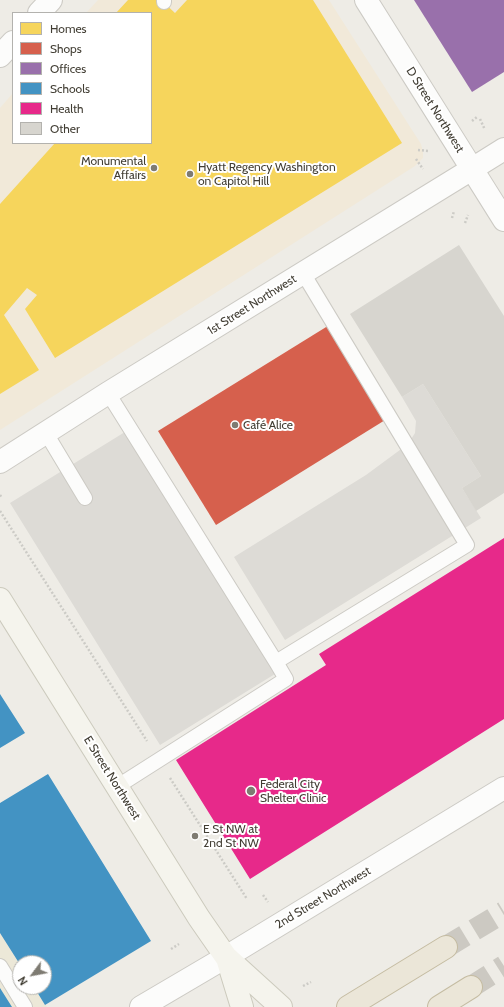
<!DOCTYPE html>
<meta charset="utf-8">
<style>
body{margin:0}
#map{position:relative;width:504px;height:1007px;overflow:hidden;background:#eeece6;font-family:Cabin,sans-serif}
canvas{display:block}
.legend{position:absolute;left:12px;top:12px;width:140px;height:132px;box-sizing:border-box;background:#fff;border:1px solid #b3b2ae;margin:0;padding:5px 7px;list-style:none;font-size:12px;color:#423e34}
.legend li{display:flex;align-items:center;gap:8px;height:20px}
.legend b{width:20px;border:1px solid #b3b2ae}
.north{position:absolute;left:12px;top:955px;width:40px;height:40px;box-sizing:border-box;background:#fff;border:1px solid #b3b2ae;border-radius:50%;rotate:238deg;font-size:11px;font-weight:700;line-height:16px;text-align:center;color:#423e34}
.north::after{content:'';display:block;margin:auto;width:14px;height:18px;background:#7e7b72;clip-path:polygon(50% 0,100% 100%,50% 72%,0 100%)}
</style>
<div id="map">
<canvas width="504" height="1007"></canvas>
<ul class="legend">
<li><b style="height:11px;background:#f6d55c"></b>Homes</li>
<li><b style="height:11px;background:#d6604d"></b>Shops</li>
<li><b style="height:11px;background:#9970ab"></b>Offices</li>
<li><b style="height:11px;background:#4393c3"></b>Schools</li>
<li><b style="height:11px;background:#e7298a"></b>Health</li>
<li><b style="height:11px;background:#d7d5cf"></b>Other</li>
</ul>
<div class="north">N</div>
</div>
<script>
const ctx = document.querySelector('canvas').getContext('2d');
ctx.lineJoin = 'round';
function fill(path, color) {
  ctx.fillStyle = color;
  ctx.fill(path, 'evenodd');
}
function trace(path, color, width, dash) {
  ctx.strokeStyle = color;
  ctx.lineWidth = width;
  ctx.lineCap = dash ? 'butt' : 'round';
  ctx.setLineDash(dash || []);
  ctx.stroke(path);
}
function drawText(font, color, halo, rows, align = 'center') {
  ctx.font = font + ' Cabin,sans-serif';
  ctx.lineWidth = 4;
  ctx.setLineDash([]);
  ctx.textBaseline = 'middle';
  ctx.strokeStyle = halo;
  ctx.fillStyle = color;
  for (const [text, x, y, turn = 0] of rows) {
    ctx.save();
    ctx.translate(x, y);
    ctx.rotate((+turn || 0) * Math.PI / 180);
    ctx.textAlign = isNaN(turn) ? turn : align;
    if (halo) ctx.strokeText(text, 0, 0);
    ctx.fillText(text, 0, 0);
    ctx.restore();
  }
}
fill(new Path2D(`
 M98,0h231l92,144 2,8v6l-8,8 -415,264v-322l13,-15v50h138v-130h-65z`), '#f1e9d9');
fill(new Path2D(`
 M0,933l20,32v22h14l13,20h-47z`), '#ece8d8');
fill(new Path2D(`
 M423,384l58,92 -19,12 19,30 -196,122 -51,-83 132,-82 42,-31 7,-11 1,-12 -14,-24z
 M133,427l150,242 -123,76 -150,-242z`), '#dddbd6');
fill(new Path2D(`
 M128,0h33l14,13 12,-13h126l89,143 -347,215 -30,-49 12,-14 -10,-7 -23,27 35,55 -39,24v-190l55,-61h96v-130h-35z`), '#f6d55c');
fill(new Path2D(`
 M331,324l59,93 -174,108 -58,-94z`), '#d6604d');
fill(new Path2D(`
 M414,0h90v72l-32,20z`), '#9970ab');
fill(new Path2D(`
 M0,694l25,39 -25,15z
 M48,774l103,167 -106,64 -11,-18h10v-24h-25l-19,-30v-130z
 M0,988l12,19h-12z`), '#4393c3');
fill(new Path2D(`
 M504,538v181l-254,160 -74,-119 150,-95 -7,-11z`), '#e7298a');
fill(new Path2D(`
 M459,245l45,71v177l-28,18 -14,-23 19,-12 -58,-92 -21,13 -52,-83z`), '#d7d5cf');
trace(new Path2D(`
 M446,947l58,-35
 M471,987l33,-21`), '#ccc9c2', 22, [22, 11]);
const service = new Path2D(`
 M164,2v-2
 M108,393l168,269
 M46,433l39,65
 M118,786l168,-107 -10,-17 191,-117 -164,-272
 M0,966l25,41`);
const tertiary = new Path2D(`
 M366,0l138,220
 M39,13l12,-13
 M0,56l13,-14
 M0,462l108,-69 364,-224 32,-20
 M141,1007l85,-50 278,-169`);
const secondary = new Path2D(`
 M0,599l199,319 27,39 55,50
 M227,958l15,49`);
const motorway = new Path2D(`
 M348,1007l98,-60
 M439,1007l32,-20`);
trace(service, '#cccac4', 16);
trace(tertiary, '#cccac4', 24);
trace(secondary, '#cccabd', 24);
trace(motorway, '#c5bca2', 24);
trace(new Path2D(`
 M480,119l5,11
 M472,121l5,-4
 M418,150l11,1
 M416,159l7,10
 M452,218l2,-7
 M465,223l3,-8
 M0,495l2,3
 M0,511l147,230
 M170,778l77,121
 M263,895l5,7
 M171,949l8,-5
 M303,986l8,-4`), '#cccbc6', 2.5, [2, 2]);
trace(service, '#fcfcfb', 14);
trace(tertiary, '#fcfcfb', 22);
trace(secondary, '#f5f4ed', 22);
trace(motorway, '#ebe6d8', 22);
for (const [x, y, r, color] of [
 [154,168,4,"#7e7b72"],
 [190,174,4,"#7e7b72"],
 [235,425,4,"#7e7b72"],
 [251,791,5,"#7e7b72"],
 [195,836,4,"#7e7b72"]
]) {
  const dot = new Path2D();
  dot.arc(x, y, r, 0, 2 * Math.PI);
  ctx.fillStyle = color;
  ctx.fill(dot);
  trace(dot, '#fff', 1.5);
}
drawText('12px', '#423e34', '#fff', [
 ["D Street Northwest",435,110,58],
 ["1st Street Northwest",252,305,-32],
 ["E Street Northwest",112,778,58],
 ["2nd Street Northwest",323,898,-31]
]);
drawText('12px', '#423e34', '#fff', [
 ["Monumental",146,161,"right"],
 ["Affairs",146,175,"right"],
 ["Hyatt Regency Washington",198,167],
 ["on Capitol Hill",198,181],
 ["Café Alice",243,425],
 ["Federal City",260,784],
 ["Shelter Clinic",260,798],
 ["E St NW at",203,829],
 ["2nd St NW",203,843]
], 'left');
</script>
